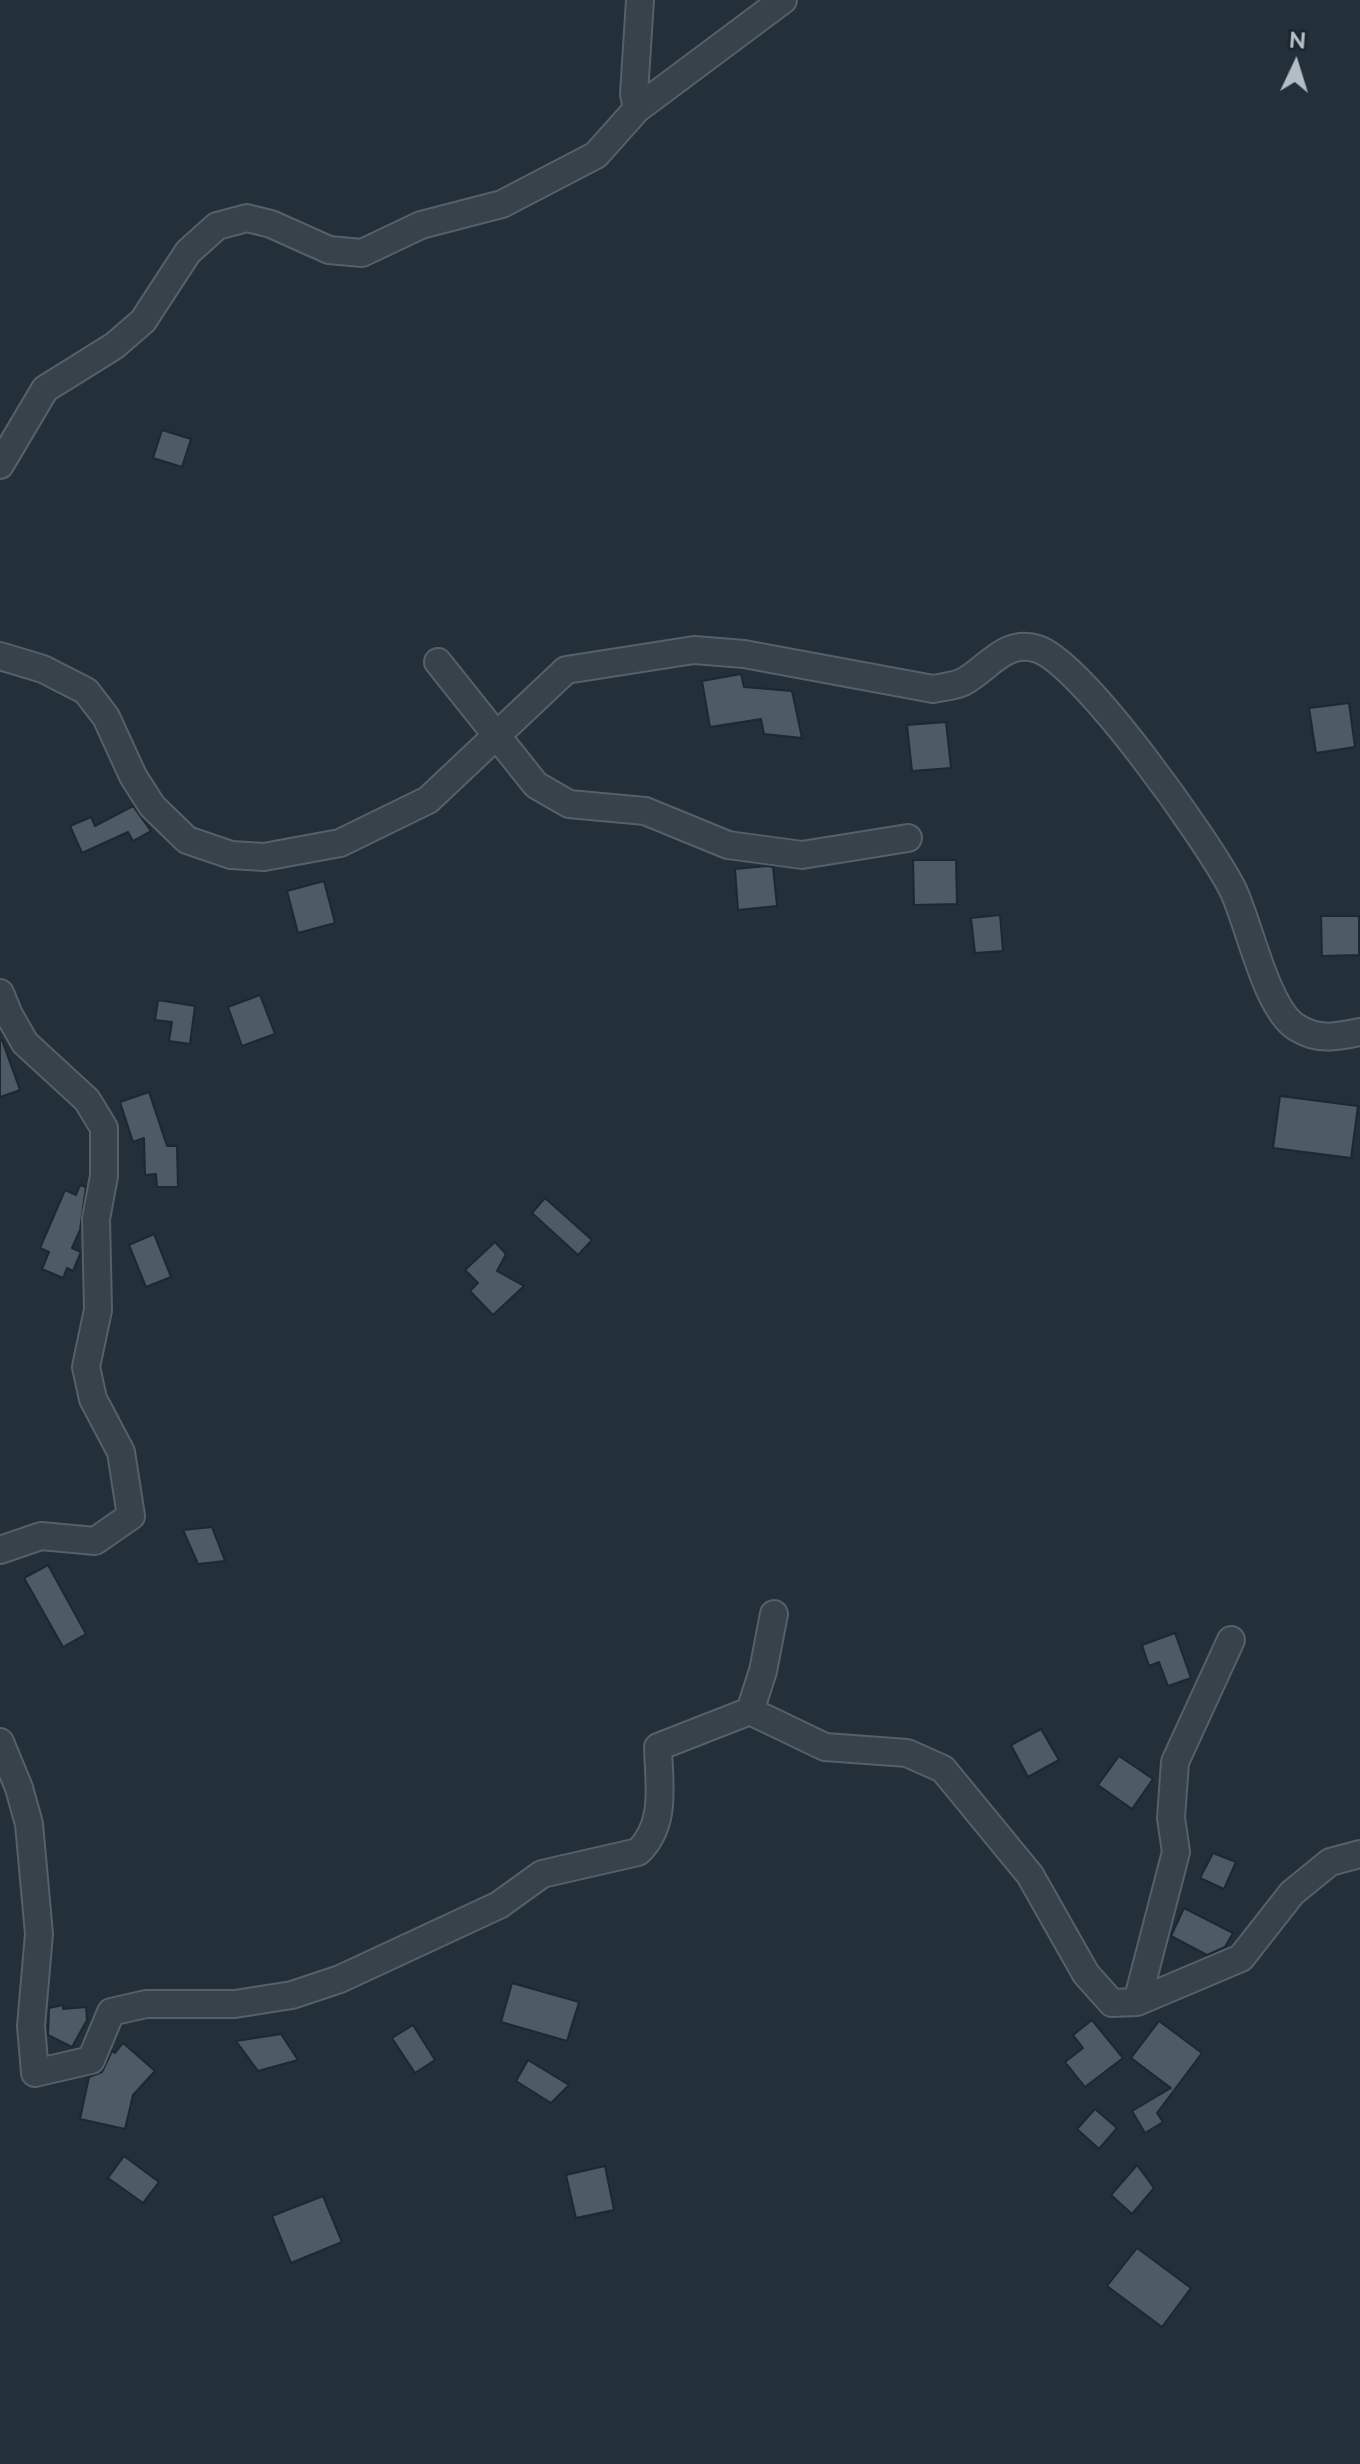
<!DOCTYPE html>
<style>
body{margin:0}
#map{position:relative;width:1360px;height:2464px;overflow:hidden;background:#233039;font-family:Raleway,sans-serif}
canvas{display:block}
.north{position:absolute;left:1256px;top:24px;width:80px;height:80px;-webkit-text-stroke:6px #1c262f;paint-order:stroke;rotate:4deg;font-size:22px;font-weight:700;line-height:32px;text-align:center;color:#b2bdc6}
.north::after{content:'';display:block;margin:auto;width:28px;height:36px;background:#b2bdc6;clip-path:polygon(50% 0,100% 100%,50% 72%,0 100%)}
</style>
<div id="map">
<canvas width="1360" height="2464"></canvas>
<div class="north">N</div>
</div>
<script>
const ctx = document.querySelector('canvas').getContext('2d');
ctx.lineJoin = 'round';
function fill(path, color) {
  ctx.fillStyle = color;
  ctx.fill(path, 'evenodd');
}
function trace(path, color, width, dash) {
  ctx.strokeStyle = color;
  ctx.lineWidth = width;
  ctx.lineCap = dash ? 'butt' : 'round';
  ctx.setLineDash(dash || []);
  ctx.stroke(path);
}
const building = new Path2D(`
 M162,430l29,9 -9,28 -29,-9z
 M741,674l3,13 48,4 10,47 -38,-4 -3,-15 -51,8 -8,-46z
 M1349,703l6,44 -39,6 -7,-45z
 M946,722l5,46 -39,3 -5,-46z
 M133,806l18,25 -18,10 -5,-9 -46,21 -12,-27 21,-9 4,9z
 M913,860h43l1,44 -43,1z
 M767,866l6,1 4,39 -39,4 -3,-41z
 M324,881l11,42 -37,10 -11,-42z
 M1000,915l3,36 -28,2 -4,-35z
 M1321,916h38v39l-37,1z
 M260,995l15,39 -33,12 -14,-39z
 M158,1000l37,6 -5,38 -21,-3 3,-19 -17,-2z
 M2,1040l18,50 -20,7v-56z
 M149,1092l18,54h10l1,41h-21l-1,-13 -11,1 -1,-37 -11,4 -13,-40z
 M1280,1096l78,10 -7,52 -78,-10z
 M80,1185l6,2 -6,43 -8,18 9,4 -8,19 -6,-3 -4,10 -21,-9 7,-17 -9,-4 25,-58 11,5z
 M545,1198l47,42 -14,15 -46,-42z
 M154,1234l17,43 -25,10 -17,-42z
 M495,1242l11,12 -9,17 27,15 -31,29 -23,-24 8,-8 -13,-13z
 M212,1527l13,34 -27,3 -15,-34z
 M48,1565l38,69 -23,13 -39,-69z
 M1175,1633l16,45 -23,8 -9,-24 -10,4 -7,-21z
 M1041,1729l18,31 -31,17 -17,-32z
 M1119,1756l34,23 -21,30 -34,-24z
 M1213,1853l23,9 -12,27 -24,-11z
 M1184,1908l49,25 -8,14 -18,8 -36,-19z
 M512,1983l67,19 -12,39 -66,-19z
 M63,2005v4l23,-2 1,13 -15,27 -24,-12 1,-27z
 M1092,2020l31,38 -38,29 -20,-25 18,-14 -10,-13z
 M1159,2021l43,32 -45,60 6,9 -18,11 -13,-22 39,-23 -40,-30z
 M413,2025l22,35 -20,13 -23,-35z
 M281,2034l17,26 -40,11 -22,-30z
 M123,2043l32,28 -22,24 -8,34 -45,-10 9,-42 13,-5 10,-21 3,2z
 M528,2060l41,25 -18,18 -35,-22z
 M1095,2109l22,19 -18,21 -22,-20z
 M124,2156l35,26 -16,21 -35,-25z
 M1137,2165l17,23 -22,26 -21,-19z
 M605,2166l9,44 -38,8 -10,-43z
 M323,2196l19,46 -51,21 -19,-47z
 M1137,2248l54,40 -29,39 -55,-41z`);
fill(building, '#4c5b65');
trace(building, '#1e2831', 2);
const minor = new Path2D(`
 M637,109l-3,-15 6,-94
 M0,465l45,-76 69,-43 29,-25 45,-69 29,-26 30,-8 24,6 58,26 33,3 59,-28 81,-21 94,-49 41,-46 146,-109
 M0,656l43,13 43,22 20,26 27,59 19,30 35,34 44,15 33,2 76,-14 88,-43 138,-130 128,-20 50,4 189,35c10,-2 22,-3 30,-7 25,-13 42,-44 75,-33 46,16 171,193 195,241 16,33 33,118 63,137 22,14 40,10 64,5
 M438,662l98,123 33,19 76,7 83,34 74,10 106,-17
 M0,993l9,22 16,28 62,57 17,28v48l-8,43 2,91 -12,57 7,32 28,53 10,64 -36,25 -54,-5 -41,14
 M750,1711l13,-40 11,-57
 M0,1742l19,46 10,36 10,110 -8,92 4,47 56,-13 20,-48 35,-8h89l57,-9 48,-16 159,-74 43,-31 96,-22c29,-28 21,-67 20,-105l92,-36 75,36 82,6 36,16 87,106 56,99 26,29 25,-1 104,-44 51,-65 38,-31 30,-8
 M1137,2002l39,-150 -5,-34 4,-56 56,-122`);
trace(minor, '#556068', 30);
trace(minor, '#37424a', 26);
</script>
